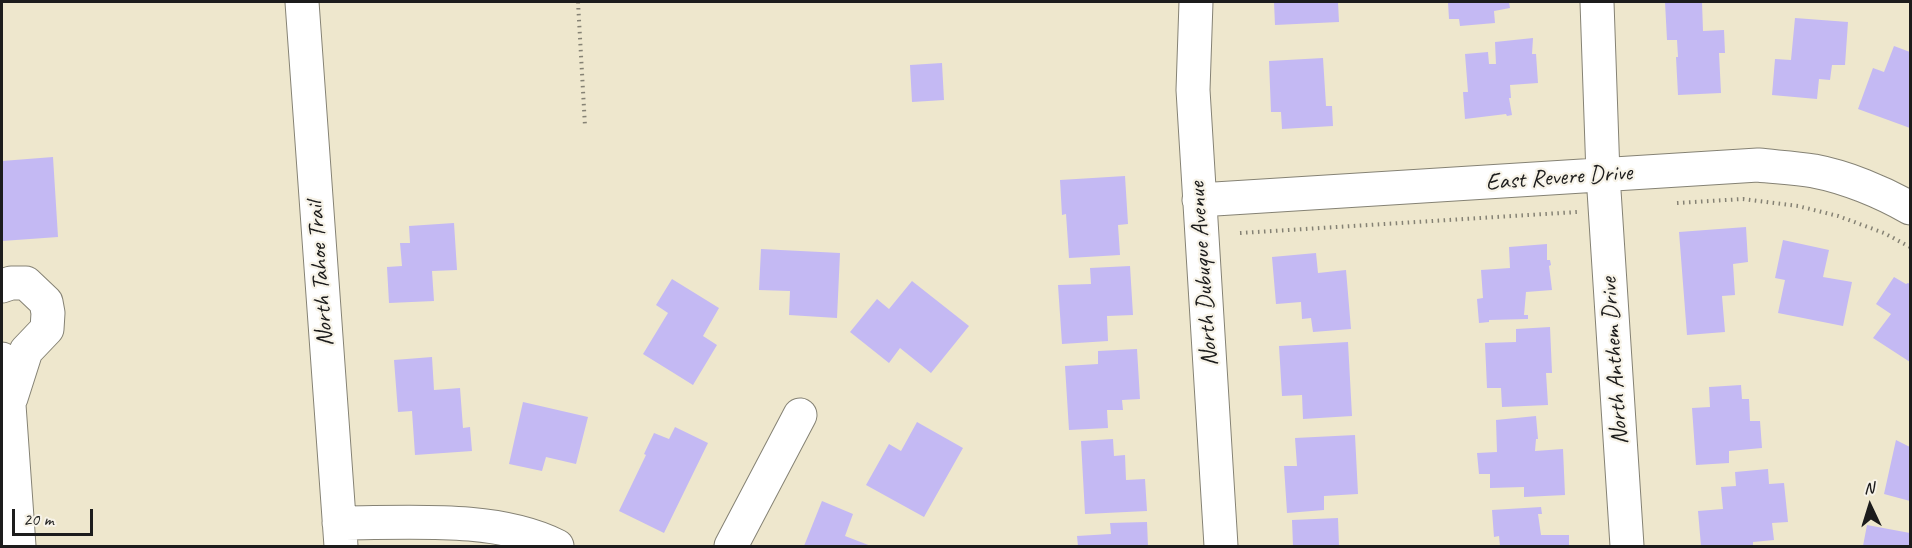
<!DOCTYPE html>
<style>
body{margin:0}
#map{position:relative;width:1912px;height:548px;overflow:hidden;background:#eee7cd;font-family:Caveat,sans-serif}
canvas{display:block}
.frame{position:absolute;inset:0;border:3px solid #1c1c1c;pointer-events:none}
.north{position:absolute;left:1840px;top:476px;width:60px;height:60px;-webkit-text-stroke:4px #f7f3e8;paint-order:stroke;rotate:356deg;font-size:16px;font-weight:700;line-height:24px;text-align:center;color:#1c1c1c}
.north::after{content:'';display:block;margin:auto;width:21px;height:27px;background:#1c1c1c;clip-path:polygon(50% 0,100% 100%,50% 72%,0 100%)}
.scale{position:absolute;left:12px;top:509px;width:81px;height:27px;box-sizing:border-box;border:3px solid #1c1c1c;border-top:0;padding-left:8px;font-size:18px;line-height:21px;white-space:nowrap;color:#1c1c1c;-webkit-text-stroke:4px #f7f3e8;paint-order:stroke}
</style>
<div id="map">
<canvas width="1912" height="548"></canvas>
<div class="frame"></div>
<div class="north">N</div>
<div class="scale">20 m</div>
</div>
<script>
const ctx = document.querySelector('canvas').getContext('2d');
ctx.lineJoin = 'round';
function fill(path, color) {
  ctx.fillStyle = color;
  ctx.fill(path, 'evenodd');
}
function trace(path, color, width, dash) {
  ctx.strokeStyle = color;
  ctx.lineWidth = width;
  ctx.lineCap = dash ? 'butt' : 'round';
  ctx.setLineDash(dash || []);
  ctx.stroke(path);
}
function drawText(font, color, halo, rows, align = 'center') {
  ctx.font = font + ' Caveat,sans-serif';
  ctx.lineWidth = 4.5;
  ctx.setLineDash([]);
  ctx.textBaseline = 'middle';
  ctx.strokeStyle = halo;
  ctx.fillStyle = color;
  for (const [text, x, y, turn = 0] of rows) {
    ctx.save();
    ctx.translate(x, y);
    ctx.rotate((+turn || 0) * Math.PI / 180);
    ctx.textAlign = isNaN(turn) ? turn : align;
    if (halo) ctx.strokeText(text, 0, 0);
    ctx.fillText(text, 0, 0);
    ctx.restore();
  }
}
fill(new Path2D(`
 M1274,2h64l1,20 -64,3z
 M1448,2h61l1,6 -16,3 1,12 -35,3 -1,-7h-10z
 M1665,2h37l1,29 21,-1 1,23h-6l2,40 -43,2 -2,-38h2l-1,-17h-10z
 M1795,18l53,4 -3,43h-13l-2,15 -11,-1 -2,20 -45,-4 3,-36 16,1z
 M1533,38l-1,16h4l2,29 -28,2 1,13h-2l3,17 -5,1 -1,-2 -41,5 -2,-27h5l-3,-38 23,-2 1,12h7l-1,-22z
 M1894,46l16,6v76l-52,-19 15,-41 11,4z
 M1323,58l3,48h6l1,20 -51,3 -1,-17h-10l-2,-51z
 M942,63l2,37 -32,2 -2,-37z
 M53,157l5,80 -56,4v-80z
 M1125,176l3,48 -10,1 2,30 -51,3 -3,-44 -4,1 -2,-35z
 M454,223l3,47 -25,1 2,30 -45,2 -2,-36 15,-1 -2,-23h10l-1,-17z
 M1746,227l2,35 -15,2 2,31 -13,1 3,36 -38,3 -8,-103z
 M1783,240l46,10 -6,27 29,5 -9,44 -65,-13 7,-33 -10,-2z
 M1547,244v16h3l1,5 -2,1 3,24 -26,2 -2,23h4v4l-39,1v2l-10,1 -2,-24 6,-1 -2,-28 29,-2 -1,-21z
 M761,249l79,4 -3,65 -48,-3 1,-24 -31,-1z
 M1316,253l2,20 28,-3 5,59 -38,3 -2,-14 -9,1 -1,-17 -25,2 -4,-47z
 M1130,266l3,49 -26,1 1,25 -46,3 -4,-59 33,-1 -1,-16z
 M1894,277l12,7 2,-1 2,1v78l-37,-24 18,-24 -15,-10z
 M672,279l47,29 -16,28 14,9 -24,40 -50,-31 25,-41 -12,-8z
 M912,281l57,45 -38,47 -31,-25 -11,15 -39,-31 27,-33 12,10z
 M1550,327l2,46h-6l2,32 -46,2 -1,-19h-14l-2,-45 31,-1v-13z
 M1348,342l4,74 -49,3 -1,-24 -20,1 -3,-50z
 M1137,349l3,50 -18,1 1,10h-16l1,18 -39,2 -4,-64 33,-2v-13z
 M432,357l2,33 26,-2 3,40 7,-1 2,24 -57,4 -3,-44 -14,1 -4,-52z
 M1741,385l1,14h7l1,22h10l2,27 -33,3v12l-33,2 -4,-57 18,-1 -1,-20z
 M523,402l65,15 -12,47 -30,-7 -4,14 -33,-7z
 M1536,416l2,23h-2l-1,12 28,-2 2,46 -41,2v-10l-34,1v-14h-11l-2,-21 20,-1 -1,-32z
 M917,422l46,26 -39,69 -58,-32 23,-41 12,7z
 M675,427l33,16 -44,90 -45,-22 27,-56 -2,-1 10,-21 15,6z
 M1355,435l3,59 -34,2v14l-37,3 -3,-47h13l-2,-28z
 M1113,439l1,17 11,-1 1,25 19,-1 2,32 -62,3 -4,-73z
 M1896,440l14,7v54l-26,-7z
 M1768,469l1,15 15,-1 4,39 -16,1 2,17 -21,2v4h-52l-3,-35 25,-2 -2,-22 15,-1 -1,-14z
 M822,501l31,13 -8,22 26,10h-67z
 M1541,507l1,7h-4l3,21h28v11h-69l-1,-10 -5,1 -2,-27z
 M1338,518l1,28h-46l-1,-26z
 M1147,522l1,24h-70l-1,-10 34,-2 -1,-11z
 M1867,525l43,8v13h-47z`), '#c4b9f3');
const minor = new Path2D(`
 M302,2l39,544
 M1196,2l-3,88 28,456
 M1597,2l6,173 24,371
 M1199,200l559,-35c18,2 37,3 56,6 32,6 68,21 96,37
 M2,286l9,-3h15l20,19 2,11 -1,16 -21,22 -15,47
 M2,359l7,46 10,141
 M339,523c68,0 157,-8 218,23
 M731,546l69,-131`);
trace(minor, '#858274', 35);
trace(new Path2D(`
 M578,2l7,124
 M1677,203l66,-4 55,7 40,10 46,17 26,14
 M1240,233l337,-21`), '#858274', 4, [1.5, 4.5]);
trace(minor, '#fff', 33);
drawText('24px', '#1c1c1c', '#f7f3e8', [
 ["East Revere Drive",1559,178,-4],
 ["North Tahoe Trail",321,274,-94],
 ["North Dubuque Avenue",1204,274,-94],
 ["North Anthem Drive",1615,361,-94]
]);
</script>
